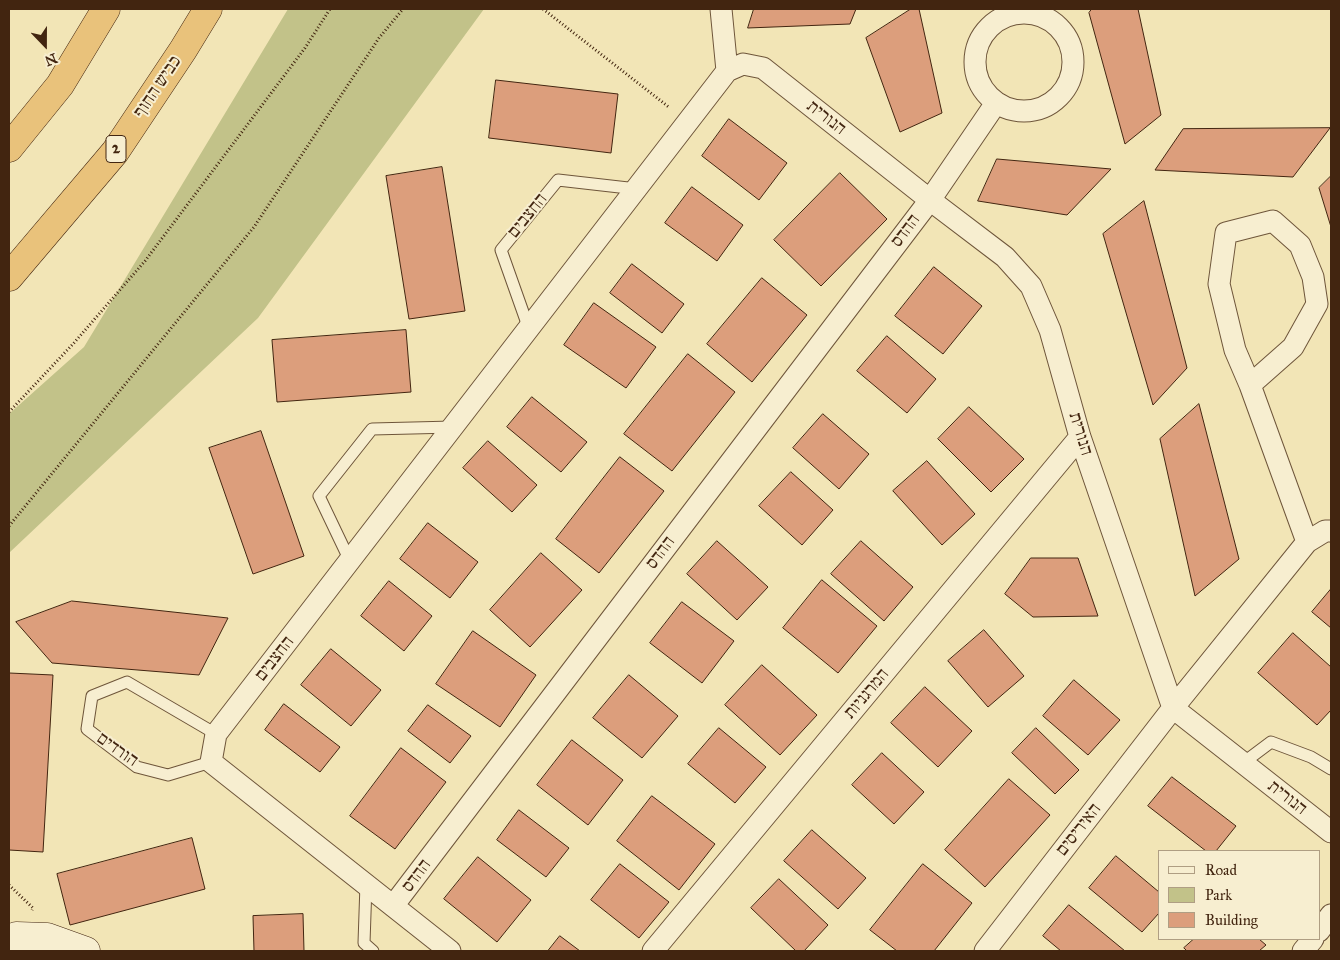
<!DOCTYPE html>
<meta charset="utf-8">
<style>
body{margin:0}
#map{position:relative;width:1340px;height:960px;overflow:hidden;background:#f2e5b6;font-family:"IM FELL Great Primer",serif}
canvas{display:block}
.frame{position:absolute;inset:0;border:10px solid #422510;pointer-events:none}
.legend{position:absolute;left:1158px;top:850px;width:162px;height:90px;box-sizing:border-box;background:#f7eed0;border:1px solid #af9e83;margin:0;padding:6px 9px;list-style:none;font-size:15px;color:#422510}
.legend li{display:flex;align-items:center;gap:10px;height:25px}
.legend b{width:25px;border:1px solid #af9e83}
.north{position:absolute;left:20px;top:20px;width:50px;height:50px;-webkit-text-stroke:4px #f7eed0;paint-order:stroke;rotate:158deg;font-size:14px;font-weight:700;line-height:20px;text-align:center;color:#422510}
.north::after{content:'';display:block;margin:auto;width:18px;height:22px;background:#422510;clip-path:polygon(50% 0,100% 100%,50% 72%,0 100%)}
</style>
<div id="map">
<canvas width="1340" height="960"></canvas>
<div class="frame"></div>
<ul class="legend">
<li><b style="height:6px;background:#f7eed0"></b>Road</li>
<li><b style="height:14px;background:#c2c289"></b>Park</li>
<li><b style="height:14px;background:#dc9e7c"></b>Building</li>
</ul>
<div class="north">N</div>
</div>
<script>
const ctx = document.querySelector('canvas').getContext('2d');
ctx.lineJoin = 'round';
function fill(path, color) {
  ctx.fillStyle = color;
  ctx.fill(path, 'evenodd');
}
function trace(path, color, width, dash) {
  ctx.strokeStyle = color;
  ctx.lineWidth = width;
  ctx.lineCap = dash ? 'butt' : 'round';
  ctx.setLineDash(dash || []);
  ctx.stroke(path);
}
function drawText(font, color, halo, rows, align = 'center') {
  ctx.font = font + ' "IM FELL Great Primer","Frank Ruhl Libre",serif';
  ctx.lineWidth = 4;
  ctx.setLineDash([]);
  ctx.textBaseline = 'middle';
  ctx.strokeStyle = halo;
  ctx.fillStyle = color;
  for (const [text, x, y, turn = 0] of rows) {
    ctx.save();
    ctx.translate(x, y);
    ctx.rotate((+turn || 0) * Math.PI / 180);
    ctx.textAlign = isNaN(turn) ? turn : align;
    if (halo) ctx.strokeText(text, 0, 0);
    ctx.fillText(text, 0, 0);
    ctx.restore();
  }
}
fill(new Path2D(`
 M288,9h196l-226,309 -249,235v-139l75,-67z`), '#c2c289');
const building = new Path2D(`
 M754,9h102l-6,15 -102,4z
 M911,9h8l23,104 -42,19 -34,-94z
 M1092,9h46l23,106 -36,29 -36,-131z
 M496,80l122,14 -7,59 -122,-15z
 M729,119l58,44 -28,37 -57,-44z
 M1330,128l-37,49 -138,-7 28,-41z
 M997,159l114,10 -44,46 -89,-14z
 M442,167l23,144 -56,8 -23,-143z
 M840,173l47,46 -66,67 -47,-46z
 M1331,176v51l-12,-39z
 M692,187l51,38 -26,36 -52,-38z
 M1144,201l43,167 -34,37 -50,-171z
 M632,264l52,40 -22,29 -52,-40z
 M934,267l48,39 -39,48 -48,-38z
 M762,278l45,37 -55,67 -45,-38z
 M594,303l62,44 -30,41 -62,-43z
 M406,330l5,62 -134,10 -5,-62z
 M887,336l49,43 -29,34 -50,-42z
 M688,354l47,38 -63,79 -48,-37z
 M532,397l55,45 -26,30 -54,-45z
 M1199,404l40,155 -44,37 -35,-157z
 M969,407l55,52 -33,33 -53,-53z
 M823,414l46,40 -30,35 -46,-41z
 M261,431l43,125 -51,18 -44,-126z
 M488,441l49,44 -25,27 -49,-44z
 M620,457l44,34 -65,82 -43,-34z
 M927,461l48,53 -33,31 -49,-54z
 M791,472l42,38 -31,35 -43,-39z
 M428,523l50,39 -28,36 -50,-39z
 M717,541l51,46 -31,33 -50,-46z
 M861,541l52,46 -29,34 -53,-47z
 M541,553l41,37 -52,57 -40,-37z
 M1031,558h47l20,58 -65,1 -28,-23z
 M822,580l55,46 -39,47 -55,-45z
 M389,581l43,35 -28,35 -43,-35z
 M1331,589v39l-19,-16z
 M72,601l156,17 -29,57 -147,-12 -36,-41z
 M682,602l52,39 -32,42 -52,-40z
 M984,630l40,46 -36,31 -40,-46z
 M473,631l63,44 -36,52 -64,-43z
 M1293,633l38,34v43l-14,15 -59,-52z
 M331,649l50,41 -30,36 -50,-41z
 M762,665l55,50 -37,40 -55,-50z
 M9,673l44,2 -10,177 -34,-2z
 M629,675l49,41 -36,42 -49,-40z
 M1074,680l46,40 -32,35 -45,-39z
 M925,687l47,44 -34,36 -47,-44z
 M284,704l56,43 -20,25 -55,-42z
 M428,705l43,31 -21,27 -42,-32z
 M719,728l47,39 -31,36 -47,-39z
 M1036,728l43,42 -24,24 -43,-41z
 M572,740l51,40 -35,45 -51,-40z
 M401,748l45,34 -51,67 -45,-33z
 M882,753l42,39 -30,32 -42,-39z
 M1172,777l64,49 -20,25h-10l-58,-45z
 M1009,779l41,36 -65,72 -40,-37z
 M652,796l63,48 -36,46 -62,-49z
 M519,810l50,38 -23,29 -49,-37z
 M812,830l54,48 -28,31 -54,-48z
 M192,838l13,51 -135,36 -13,-51z
 M1116,856l43,36v21l-17,19 -53,-44z
 M478,857l53,43 -34,42 -53,-43z
 M620,864l49,38 -30,36 -48,-38z
 M923,864l49,39 -38,48h-37l-27,-21z
 M779,879l49,46 -24,26h-8l-45,-43z
 M1069,905l56,46h-64l-18,-15z
 M303,914l1,37h-50l-1,-35z
 M560,936l20,15h-32z
 M1194,939h65l7,6 -7,6h-72l-3,-3z`);
fill(building, '#dc9e7c');
trace(building, '#422510', 1);
const lane = new Path2D(`
 M529,329l-28,-79 57,-70 79,9
 M350,561l-31,-65 53,-67 81,-2
 M211,762l-43,13 -31,-8 -50,-38 5,-33 35,-14 89,52
 M1243,763l28,-21 40,15 20,12
 M366,884l-2,59 9,8`);
const street = new Path2D(`
 M721,9l6,62
 M975 62a49 49 0 1 1 98 0a49 49 0 1 1-98 0Z
 M1250,385l43,-38 24,-43 -4,-27 -13,-32 -27,-24 -47,12 -7,51 16,66 15,35 57,157
 M393,906l537,-706 66,-97
 M1319,931l12,-16
 M450,951l-239,-189 5,-28 511,-663 16,-7 20,4 167,132 75,57 26,29 19,44 30,107 93,271 158,124
 M653,951l427,-514
 M985,951l188,-243 134,-166 18,-11h6
 M1303,951l10,-12`);
const secondary = new Path2D(`
 M9,940l7,-4 31,1 39,14`);
const highway = new Path2D(`
 M9,148l51,-63 46,-76
 M9,277l106,-125 68,-102 25,-41`);
trace(lane, '#6e553a', 13);
trace(street, '#6e553a', 23);
trace(secondary, '#422510', 29);
trace(highway, '#422510', 29);
trace(new Path2D(`
 M543,9l127,99
 M9,412l64,-68 72,-83 160,-213 25,-39
 M9,526l245,-299 125,-189 24,-29
 M9,885l24,23 -1,2`), '#422510', 3, [1, 2.5]);
trace(lane, '#f7eed0', 11);
trace(street, '#f7eed0', 21);
trace(secondary, '#f7eed0', 28);
trace(highway, '#e9c27b', 28);
for (const [x, y, w] of [
 [116,149,20]
]) {
  const box = new Path2D();
  box.roundRect(x - w / 2, y - 13.5, w, 27, 4);
  ctx.fillStyle = '#f7eed0';
  ctx.fill(box);
  trace(box, '#422510', 1);
}
drawText('bold 16px', '#422510', null, [
 ["2",116,149]
]);
drawText('18px', '#422510', '#f7eed0', [
 ["כביש החוף",158,87,-56],
 ["הנורית",826,118,38],
 ["החצבים",528,216,-51],
 ["ההדס",906,231,-53],
 ["הנורית",1080,434,73],
 ["ההדס",661,553,-53],
 ["החצבים",275,659,-52],
 ["המרגניות",867,694,-50],
 ["הורדים",117,750,35],
 ["הנורית",1287,798,38],
 ["האיריסים",1079,830,-52],
 ["ההדס",417,876,-53]
]);
</script>
